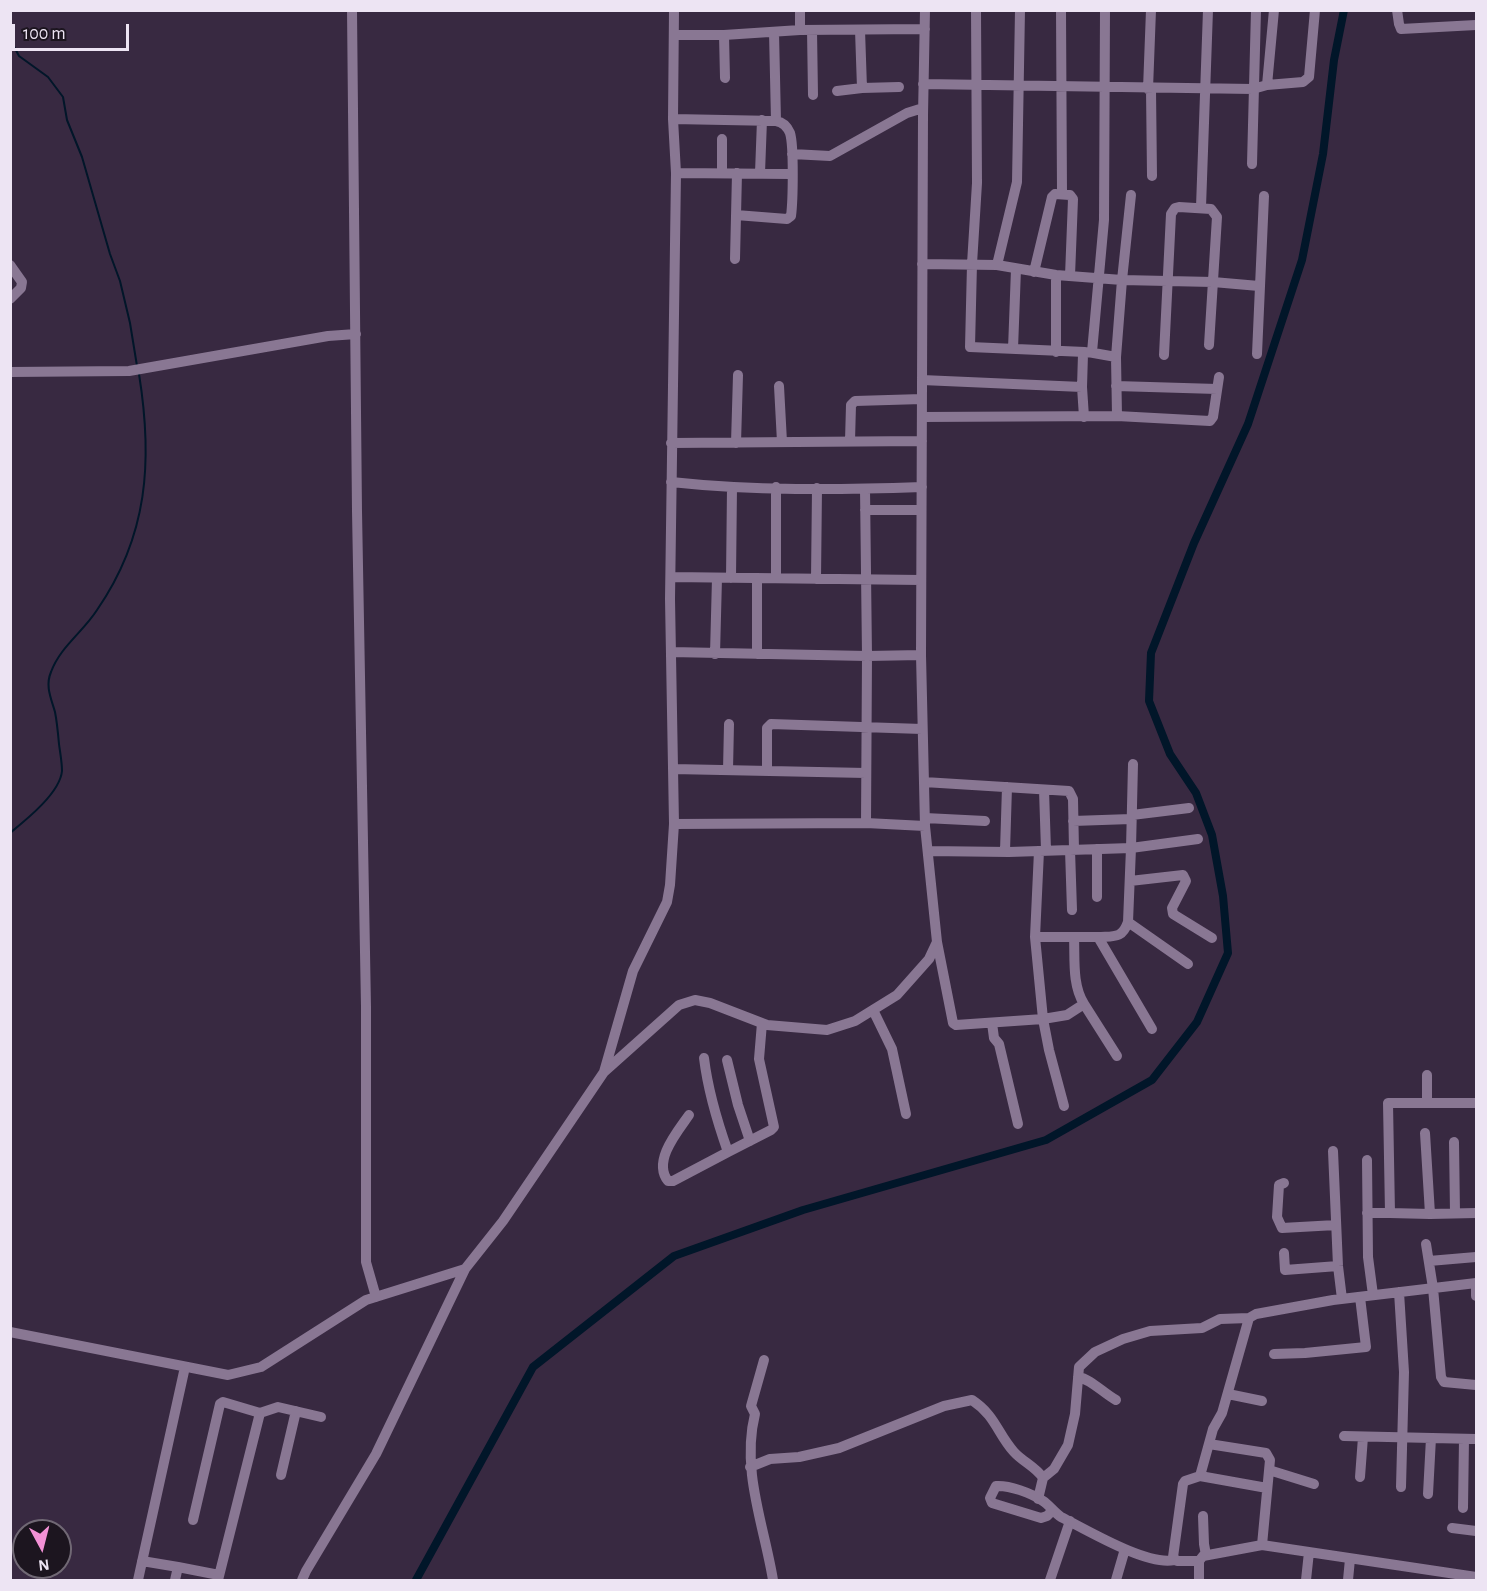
<!DOCTYPE html>
<style>
body{margin:0}
#map{position:relative;width:1487px;height:1591px;overflow:hidden;background:#382941;font-family:"Alegreya Sans",sans-serif}
canvas{display:block}
.frame{position:absolute;inset:0;border:12px solid #ede4f3;pointer-events:none}
.north{position:absolute;left:12px;top:1519px;width:60px;height:60px;box-sizing:border-box;background:#1c151f;border:2px solid #706874;border-radius:50%;rotate:173deg;font-size:16px;font-weight:700;line-height:24px;text-align:center;color:#ede4f3}
.north::after{content:'';display:block;margin:auto;width:21px;height:27px;background:#f391d6;clip-path:polygon(50% 0,100% 100%,50% 72%,0 100%)}
.scale{position:absolute;left:12px;top:24px;width:117px;height:27px;box-sizing:border-box;border:3px solid #ede4f3;border-top:0;padding-left:8px;font-size:18px;line-height:21px;white-space:nowrap;color:#ede4f3;-webkit-text-stroke:4px #1c151f;paint-order:stroke}
</style>
<div id="map">
<canvas width="1487" height="1591"></canvas>
<div class="frame"></div>
<div class="north">N</div>
<div class="scale">100 m</div>
</div>
<script>
const ctx = document.querySelector('canvas').getContext('2d');
ctx.lineJoin = 'round';
function trace(path, color, width, dash) {
  ctx.strokeStyle = color;
  ctx.lineWidth = width;
  ctx.lineCap = dash ? 'butt' : 'round';
  ctx.setLineDash(dash || []);
  ctx.stroke(path);
}
trace(new Path2D(`
 M10,39l9,17 29,21 15,20 4,23 15,37 28,97 10,27 10,42 7,43
 M10,833c16,-13 50,-40 52,-62 0,-9 -2,-19 -3,-27 -1,-11 -2,-22 -4,-32 -4,-14 -10,-26 -4,-40 9,-25 32,-40 46,-62 51,-74 56,-149 42,-236`), '#011629', 2);
trace(new Path2D(`
 M416,1580l117,-213 141,-111 129,-46 243,-70 106,-60 45,-58 31,-69 -5,-57 -11,-61 -16,-42 -26,-39 -21,-53 2,-48 43,-110 54,-119 54,-164 21,-106 11,-94 10,-50`), '#011629', 8);
trace(new Path2D(`
 M352,10l5,501 9,496v255l10,35
 M800,10v20
 M976,10l1,173 -5,81 -2,83 115,5
 M1061,10l1,183
 M1397,10l2,14 2,5 75,-4
 M812,30l1,65
 M860,30l2,58
 M774,32l2,89
 M674,35h50l76,-5 125,-1
 M724,35l1,43
 M923,84l330,5 14,-4 36,-3 6,-5 6,-67
 M1267,85l7,-75
 M1148,89l3,-79
 M1151,89l1,87
 M837,91l25,-3 37,-1
 M673,119l103,2c6,1 11,5 14,12 4,13 3,68 1,83l-4,3 -51,-4
 M722,139v34
 M792,154l38,2 77,-43 16,-5
 M1252,164l4,-154
 M676,173l115,1
 M760,173l2,-53
 M1131,195l-9,85 91,2 46,4
 M1201,207l7,-197
 M735,259l2,-86
 M922,264l75,1 59,10 66,5 -6,77 1,59
 M10,265l12,17 -1,6 -11,11
 M997,265l20,-83 3,-172
 M1034,272l18,-75 3,-3 15,1 3,4 -3,77
 M1013,349l3,-80
 M1056,352v-77
 M1092,352l12,-132 1,-210
 M1257,354l7,-158
 M1164,355l7,-141 4,-6 4,-1 32,2 6,8 -8,128
 M10,372l119,-1 199,-35 28,-2
 M922,380l160,7
 M779,386l3,56
 M1116,386l101,3
 M922,417l195,-1 93,5 3,-4 6,-40
 M1084,417l-2,-30 1,-33 5,-2 28,5
 M850,441l1,-36 4,-4 67,-2
 M671,443l251,-2
 M736,443l2,-68
 M671,482c83,9 167,8 251,5
 M776,487v91
 M865,489l2,167 -1,167
 M865,510h56
 M671,577l250,3
 M731,578l1,-91
 M816,579l1,-91
 M671,652l196,4 54,-1
 M715,654l2,-76
 M757,654v-76
 M1133,764l-2,84 67,-9
 M673,769l193,4
 M728,770l1,-46
 M767,771v-43l4,-4 151,5
 M924,782l145,9 4,8 1,51
 M1044,790l2,60
 M1132,815l57,-7
 M925,818l60,3
 M1073,821l58,-2
 M674,824l192,-1 59,3
 M1097,849v48
 M1070,850l2,60
 M928,851l81,1 122,-4 -3,74c-6,17 -14,14 -30,15
 M1005,851l2,-64
 M1130,881l53,-6 3,6 -14,27 1,6 39,24
 M1128,922l60,42
 M1035,937l4,-86
 M1074,937h24l54,92
 M937,942l16,81 3,2 87,-6 6,31 15,56
 M1084,1004l-17,11 -24,4 -8,-82h39c1,22 -2,48 10,67l33,52
 M873,1010l19,39 14,65
 M992,1023l2,15 5,6 19,80
 M704,1058c4,33 13,63 24,94l43,-22 3,-3 -15,-68 3,-36
 M727,1060l11,45 12,36
 M604,1072l75,-67 16,-5 15,3 57,22 60,5 28,-9 42,-26 32,-36 8,-17 -12,-116 -4,-171 2,-540 2,-105
 M1427,1075v28
 M689,1115c-11,16 -37,46 -21,66h5l55,-29
 M1425,1133l5,81 46,-1
 M1454,1142l1,71
 M1333,1151l5,115 4,33
 M1367,1160l1,97 5,38
 M1284,1183l-5,2 -2,32 5,11 54,-3
 M1367,1213h23
 M1430,1214l-40,-1 -2,-110h88
 M1426,1244l7,44 8,89 3,5 32,3
 M1284,1253l1,17 53,-4
 M1429,1261l47,-4
 M1476,1283v13
 M1399,1292l5,80 -3,115
 M10,1332l218,43 33,-8 105,-67 99,-31
 M1274,1354l31,-1 61,-6 -6,-50
 M764,1360l-13,46 4,8c-14,56 9,111 18,166
 M1078,1377c13,2 25,16 38,23
 M1228,1394l34,7
 M1344,1436l132,3
 M1209,1444l57,9 4,7 -8,85
 M750,1467l20,-8 29,-2 40,-9 105,-42 28,-6c24,16 25,33 42,52 9,10 22,15 29,26l-5,21
 M1269,1470l45,14
 M281,1475l15,-64
 M1200,1476l67,12
 M1360,1477l3,-40
 M1043,1478l11,-9 14,-24 7,-31 4,-47 16,-15 28,-13 27,-8 52,-3 18,-9 29,-1
 M1428,1494l3,-56
 M1463,1508l1,-69
 M1052,1511l-5,5 -6,2 -49,-15 -2,-5 6,-12c13,-1 35,7 47,15 6,4 11,11 18,16 26,13 86,49 113,43
 M1203,1516l1,28 2,11
 M193,1520l27,-116 3,-2 37,11 18,-6 43,10
 M1452,1528l24,3
 M142,1561l36,6 -3,13
 M1199,1561h-22l-4,-4 10,-73 2,-3 15,-5 13,-47 9,-16 27,-95 7,-4 77,-14 143,-17
 M178,1567l41,8
 M138,1580l47,-213
 M218,1580l42,-167
 M302,1580l4,-9 70,-117 89,-185 38,-48 101,-149 29,-101 34,-69 3,-17 4,-61 -4,-225 6,-426 -3,-54 1,-109
 M1050,1580l20,-59
 M1116,1580l9,-31
 M1199,1580v-19l4,-5 59,-11 214,32
 M1306,1580l3,-28
 M1348,1580l2,-21`), '#897793', 10);
</script>
